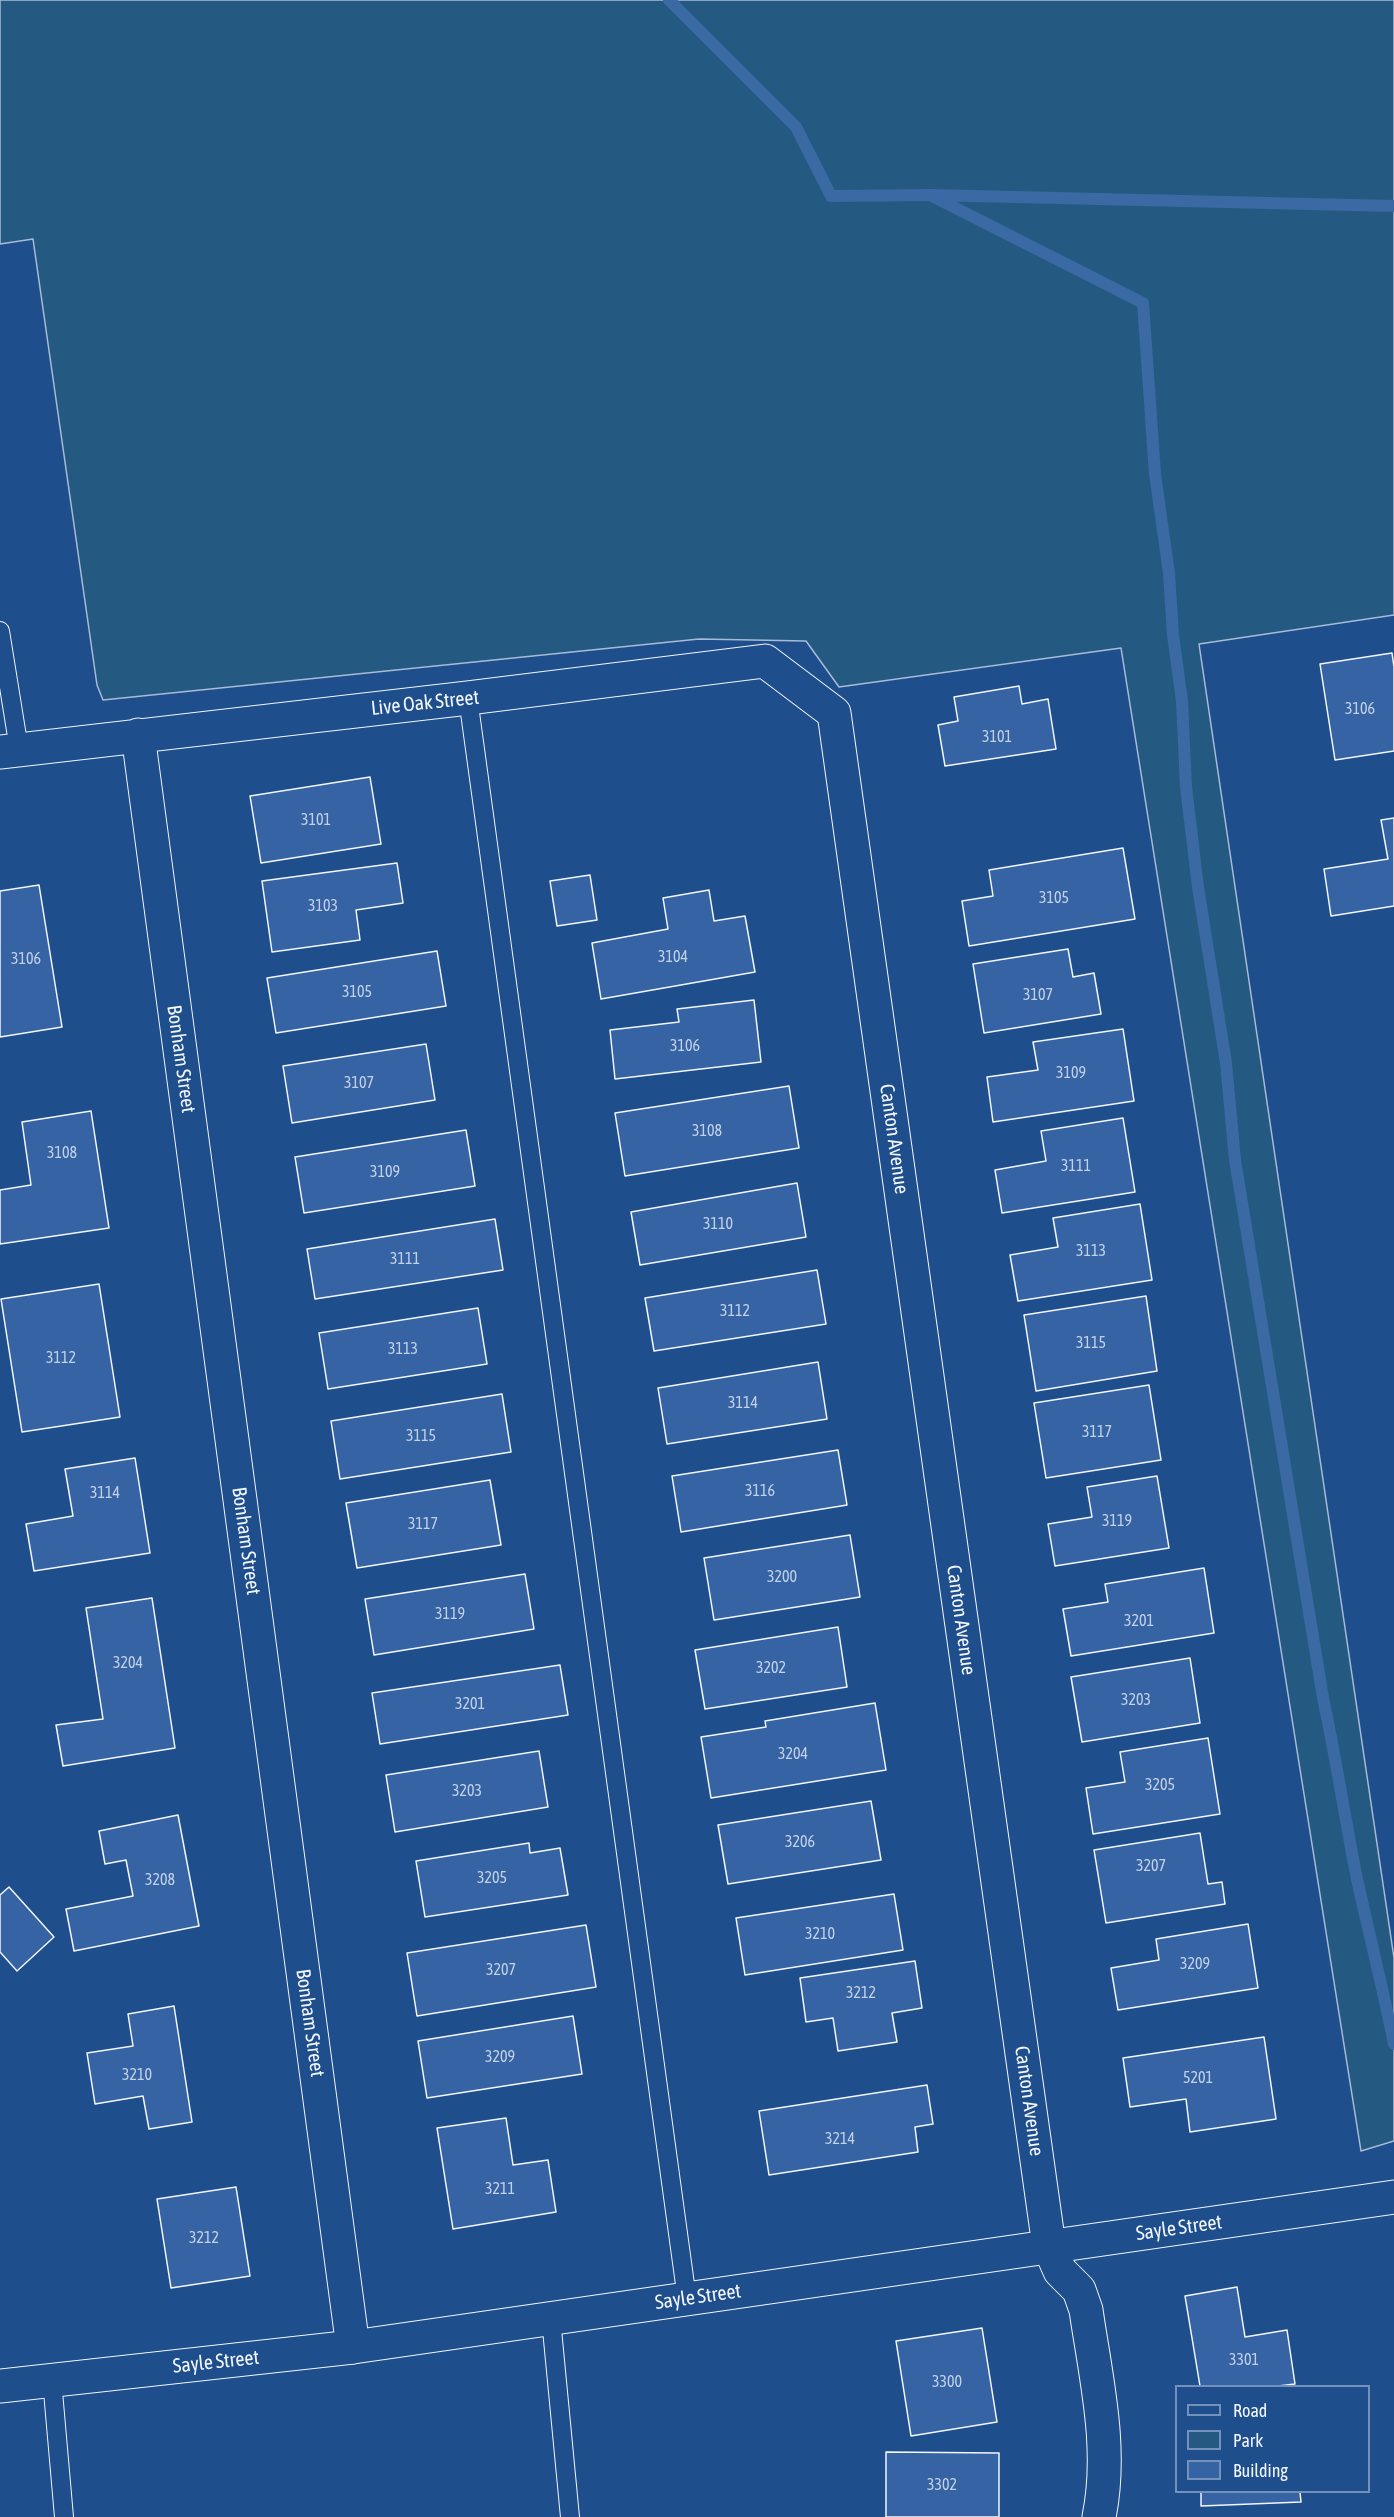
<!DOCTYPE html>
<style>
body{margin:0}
#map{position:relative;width:1394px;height:2517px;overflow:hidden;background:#1f4e8c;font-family:"Asap Condensed",sans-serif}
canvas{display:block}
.legend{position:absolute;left:1175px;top:2385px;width:195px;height:108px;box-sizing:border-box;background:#1f4e8c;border:2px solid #7391ba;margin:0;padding:8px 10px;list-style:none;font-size:18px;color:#f2f6ff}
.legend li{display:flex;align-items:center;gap:12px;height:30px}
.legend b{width:30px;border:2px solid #7391ba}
</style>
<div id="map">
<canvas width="1394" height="2517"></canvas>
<ul class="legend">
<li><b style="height:8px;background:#1f4e8c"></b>Road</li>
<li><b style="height:16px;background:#245a82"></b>Park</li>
<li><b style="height:16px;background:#3563a3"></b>Building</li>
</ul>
</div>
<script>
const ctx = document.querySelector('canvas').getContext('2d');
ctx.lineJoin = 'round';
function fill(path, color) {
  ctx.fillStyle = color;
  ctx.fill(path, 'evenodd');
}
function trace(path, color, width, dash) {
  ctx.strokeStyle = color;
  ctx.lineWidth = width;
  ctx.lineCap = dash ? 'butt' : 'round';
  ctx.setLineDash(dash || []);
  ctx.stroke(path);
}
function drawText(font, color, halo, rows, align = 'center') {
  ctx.font = font + ' "Asap Condensed",sans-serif';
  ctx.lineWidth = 4.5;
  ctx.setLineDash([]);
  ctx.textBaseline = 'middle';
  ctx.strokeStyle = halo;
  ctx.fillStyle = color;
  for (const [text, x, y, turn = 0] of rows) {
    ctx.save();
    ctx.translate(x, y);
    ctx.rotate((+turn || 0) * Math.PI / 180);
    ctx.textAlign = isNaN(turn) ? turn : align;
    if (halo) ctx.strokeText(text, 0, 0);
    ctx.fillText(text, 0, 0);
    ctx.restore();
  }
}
const green = new Path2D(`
 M0,0h1394v615l-195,29 195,1314v183l-33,10 -240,-1503 -282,39 -33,-46 -107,-2 -596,61 -6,-15 -64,-446 -33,5z`);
fill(green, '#245a82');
trace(green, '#a8bbd7', 1.5);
trace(new Path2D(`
 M669,0l127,127 35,69 99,-1 464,11
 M930,195l213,108 12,171 14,99 4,62 9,66 4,86 12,100 28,176 9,97 88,538c13,60 22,121 34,181 12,55 26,110 37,165`), '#3b69a3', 12);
const building = new Path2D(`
 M1392,653l2,14v84l-59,9 -15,-96z
 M1019,686l3,18 26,-5 8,50 -111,17 -7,-41 20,-4 -4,-24z
 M370,777l11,67 -120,19 -11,-67z
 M1394,818v88l-63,10 -7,-47 64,-10 -7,-39z
 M1123,848l12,71 -166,27 -7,-45 31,-5 -4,-26z
 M397,863l6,40 -47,7 4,30 -88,12 -10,-71z
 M590,875l7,45 -40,6 -7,-45z
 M39,885l23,142 -62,10v-146z
 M709,890l5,31 31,-5 10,56 -154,27 -9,-56 76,-14 -5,-31z
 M1068,949l5,28 21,-4 7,41 -117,19 -11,-69z
 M437,951l9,55 -170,27 -9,-55z
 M754,1000l7,62 -146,17 -5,-49 69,-8 -2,-13z
 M1123,1029l11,72 -141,21 -6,-45 51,-7 -5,-28z
 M426,1044l9,56 -143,23 -9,-57z
 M789,1086l10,62 -174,28 -10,-63z
 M91,1111l18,117 -109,16v-54l31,-5 -9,-63z
 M1123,1118l12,74 -133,21 -7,-43 51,-9 -5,-30z
 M466,1130l9,56 -171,27 -9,-56z
 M797,1183l9,54 -166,28 -9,-53z
 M1140,1204l12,76 -134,21 -8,-46 48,-8 -5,-29z
 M495,1219l8,51 -188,29 -8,-50z
 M817,1270l9,54 -172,27 -9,-53z
 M99,1284l21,133 -98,15 -21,-133z
 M1146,1296l11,75 -121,20 -12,-76z
 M478,1308l9,56 -159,25 -9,-56z
 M818,1362l9,57 -160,25 -9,-56z
 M1149,1385l12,75 -115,18 -12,-75z
 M502,1394l9,58 -171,27 -9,-58z
 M838,1450l9,55 -166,27 -9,-56z
 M135,1458l15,95 -116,18 -8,-47 47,-8 -8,-47z
 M1157,1476l12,72 -114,18 -7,-42 44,-7 -5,-30z
 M490,1480l11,65 -144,23 -11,-65z
 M850,1535l10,62 -146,23 -10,-62z
 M1204,1568l10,65 -143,23 -8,-47 45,-7 -3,-18z
 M525,1574l9,55 -160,26 -9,-56z
 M152,1598l23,150 -112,18 -7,-41 47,-6 -17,-111z
 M838,1627l9,60 -142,22 -10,-59z
 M1190,1658l10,65 -118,19 -11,-65z
 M560,1665l8,50 -188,29 -8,-51z
 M875,1703l11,67 -175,28 -10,-61 65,-10 -1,-6z
 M1208,1738l12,76 -127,20 -7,-46 39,-6 -5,-30z
 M539,1751l9,56 -153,25 -9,-57z
 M871,1801l10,59 -153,24 -10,-59z
 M178,1815l21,111 -125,25 -8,-42 67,-13 -7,-36 -21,4 -6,-33z
 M1200,1833l8,51 14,-2 3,22 -119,19 -12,-73z
 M529,1843l1,10 30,-5 8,47 -143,22 -9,-56z
 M9,1887l45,50 -37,34 -17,-19v-57z
 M894,1894l9,56 -158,25 -9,-57z
 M1248,1924l10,64 -140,22 -7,-42 48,-8 -3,-21z
 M586,1925l10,62 -179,29 -10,-63z
 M915,1961l7,47 -30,5 5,29 -59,9 -5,-33 -27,4 -6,-44z
 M174,2006l18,116 -43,7 -6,-33 -48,8 -8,-51 46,-7 -5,-32z
 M573,2016l9,58 -155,24 -9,-57z
 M1264,2037l12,82 -86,13 -4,-33 -56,8 -7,-49z
 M927,2085l6,39 -18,3 3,25 -149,23 -10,-64z
 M506,2118l7,47 35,-5 8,52 -103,17 -16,-101z
 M236,2187l14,89 -79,12 -14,-89z
 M1237,2287l8,50 42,-7 8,54 -17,2h-78l-15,-90z
 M982,2328l15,94 -86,14 -15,-95z
 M886,2452l113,1v64h-113z
 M1201,2492h99l1,10 -100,4z`);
fill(building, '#3563a3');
trace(building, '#f2f6ff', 1.5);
const lane = new Path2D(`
 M0,631l19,118
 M468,698l219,1601
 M551,2319l19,198
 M52,2380l12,137`);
const street = new Path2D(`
 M138,735l215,1612
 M0,752l468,-54 297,-37 69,52 215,1533 11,25 19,19 7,20c10,69 27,138 13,207`);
const secondary = new Path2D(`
 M0,2386l353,-39 1041,-150`);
trace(lane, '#f2f6ff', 20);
trace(street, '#f2f6ff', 35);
trace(secondary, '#f2f6ff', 35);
trace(lane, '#1f4e8c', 18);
trace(street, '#1f4e8c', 33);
trace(secondary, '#1f4e8c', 33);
drawText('16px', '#c3d1e8', null, [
 ["3106",1360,709],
 ["3101",997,737],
 ["3101",316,820],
 ["3105",1054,898],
 ["3103",323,906],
 ["3104",673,957],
 ["3106",26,959],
 ["3105",357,992],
 ["3107",1038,995],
 ["3106",685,1046],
 ["3109",1071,1073],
 ["3107",359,1083],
 ["3108",707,1131],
 ["3108",62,1153],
 ["3111",1076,1166],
 ["3109",385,1172],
 ["3110",718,1224],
 ["3113",1091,1251],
 ["3111",405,1259],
 ["3112",735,1311],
 ["3115",1091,1343],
 ["3113",403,1349],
 ["3112",61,1358],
 ["3114",743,1403],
 ["3117",1097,1432],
 ["3115",421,1436],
 ["3116",760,1491],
 ["3114",105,1493],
 ["3119",1117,1521],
 ["3117",423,1524],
 ["3200",782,1577],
 ["3119",450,1614],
 ["3201",1139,1621],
 ["3204",128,1663],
 ["3202",771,1668],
 ["3203",1136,1700],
 ["3201",470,1704],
 ["3204",793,1754],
 ["3205",1160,1785],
 ["3203",467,1791],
 ["3206",800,1842],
 ["3207",1151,1866],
 ["3205",492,1878],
 ["3208",160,1880],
 ["3210",820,1934],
 ["3209",1195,1964],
 ["3207",501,1970],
 ["3212",861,1993],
 ["3209",500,2057],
 ["3210",137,2075],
 ["5201",1198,2078],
 ["3214",840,2139],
 ["3211",500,2189],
 ["3212",204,2238],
 ["3301",1244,2360],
 ["3300",947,2382],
 ["3302",942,2485]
]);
drawText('20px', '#f2f6ff', '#1f4e8c', [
 ["Live Oak Street",425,703,-6],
 ["Bonham Street",181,1059,82],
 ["Canton Avenue",894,1139,82],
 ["Bonham Street",246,1541,82],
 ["Canton Avenue",961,1620,82],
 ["Bonham Street",310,2023,82],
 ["Canton Avenue",1029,2101,82],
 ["Sayle Street",1179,2228,-8],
 ["Sayle Street",698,2297,-8],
 ["Sayle Street",216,2362,-6]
]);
</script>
